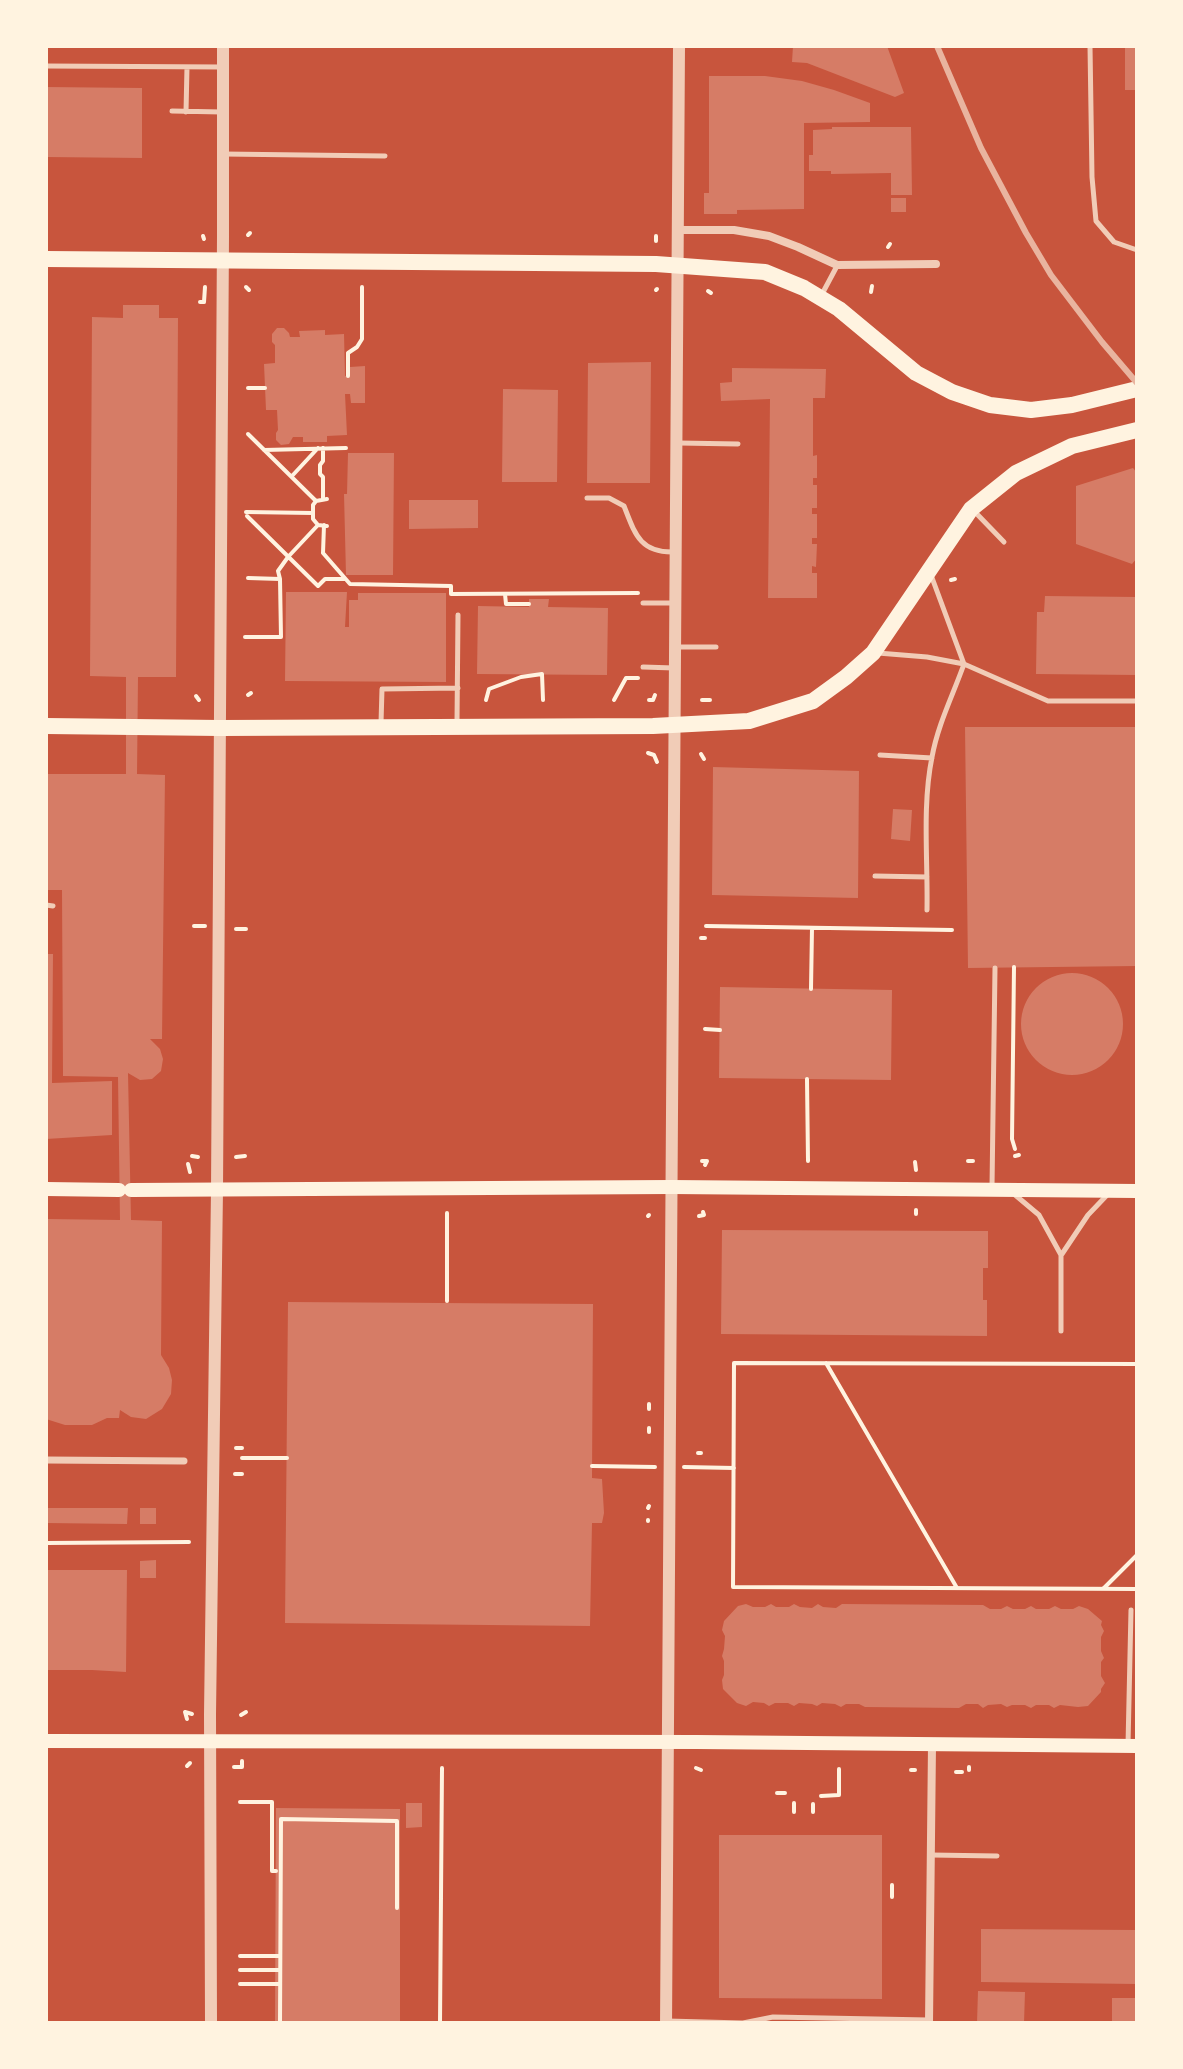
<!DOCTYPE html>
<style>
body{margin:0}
#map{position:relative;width:1183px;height:2069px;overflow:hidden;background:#c8553d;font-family:"DM Sans",sans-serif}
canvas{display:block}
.frame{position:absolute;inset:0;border:48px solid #fff3e0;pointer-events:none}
</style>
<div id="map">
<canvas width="1183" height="2069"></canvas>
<div class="frame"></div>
</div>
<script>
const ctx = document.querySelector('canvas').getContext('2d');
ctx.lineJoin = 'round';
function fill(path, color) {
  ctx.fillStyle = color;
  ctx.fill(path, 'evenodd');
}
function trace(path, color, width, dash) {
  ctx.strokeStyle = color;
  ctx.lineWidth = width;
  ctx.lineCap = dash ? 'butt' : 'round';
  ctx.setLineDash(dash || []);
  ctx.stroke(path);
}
fill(new Path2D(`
 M793,46h94l17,47 -9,4 -88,-34 -15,-1z
 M1125,46h12v44h-12z
 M709,76h56l37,5 32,9 36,13v19l-66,1v86l-67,1v4h-33v-21h5z
 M46,87l96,1v70l-96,-1z
 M832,127h79l1,68h-21v-22l-60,1v-3h-22v-16h4v-25l19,-1z
 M891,198h15v14h-15z
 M123,305h36v13h19l-2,359h-38l-1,97 28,1 -3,264h-12l10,10 3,10 -2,12 -9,8 -12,1 -12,-7 3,147 31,1 -1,134 8,13 3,12 -1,14 -9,15 -16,10 -15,-2 -11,-7 -1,8h-12l-15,7h-27l-19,-6v-200l74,1 -2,-143 -55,-1 -1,-186h-16v-116h80v-97l-36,-1 2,-359 31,1z
 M277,328h7l5,5 1,4h10l-1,-6 26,-1v5l19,-1 1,42 5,-1v-8l15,-1v37h-14l-1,-9h-5l2,41 -20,1v6h-24v-5h-10l-4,7 -8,1 -5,-5v-7l2,-3 -1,-20h-11l-2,-46 11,-1v-18l-3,-3v-8z
 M651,362l-1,121h-63l1,-120z
 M732,368l94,1 -1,29h-12v58l4,-1v23h-4v7h4v23h-5v6h5v24h-5v6h5l-1,23 -4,-1v7h5v25h-49l2,-199 -49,2 -1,-18 12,-1z
 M503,389l55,1 -1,92h-55z
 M348,453h46l-1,122h-47l-2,-81h3z
 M1133,468l4,5v85l-5,6 -56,-20v-58z
 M409,500h69v28l-69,1z
 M286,592h61l-2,35h4v-27h9v-7h88v89l-161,-1z
 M1045,596l92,1v78l-101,-1 1,-62h7z
 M529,599h20l-1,8 60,1 -1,67 -130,-1 1,-68 51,1z
 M965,727h172v239l-169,2z
 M713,767l146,4 -1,127 -146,-3z
 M893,809l19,1 -2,31 -19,-2z
 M46,954h7l-1,129 60,-2v54l-66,4z
 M1021 1024a51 51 0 1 1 102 0a51 51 0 1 1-102 0Z
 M720,987l172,3 -1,90 -172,-2z
 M722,1230l266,1v37h-5v32h4v36l-266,-2z
 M288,1302l305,2 -1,174 10,1 2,34 -2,10h-10l-2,103 -305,-3z
 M46,1508h82l-1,16 -81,-1z
 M140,1508h16v16h-16z
 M156,1560v18h-16v-17z
 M46,1570h81l-1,102 -34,-2h-46z
 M746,1604l7,3h12l6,-3 5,3h13l5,-3 6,3 12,1 6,-4 5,3 13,1 6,-4 141,1 7,4h11l6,-3 6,3h12l6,-3 5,3h13l6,-3 6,3h12l6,-3 9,3 14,12 -1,4 3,6 -3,6v14l3,7 -3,4v14l4,7 -4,6v3l-13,14 -10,1 -18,-2 -6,3 -5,-3h-13l-5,3 -6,-3h-13l-5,2 -6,-3 -13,1 -5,3 -5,-4h-12l-7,4 -94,-1 -6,-3h-13l-5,3 -6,-3 -13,-1 -5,3 -5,-2 -13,-1 -5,3 -6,-3h-13l-6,3 -5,-3 -11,-1 -7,4 -9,-3 -14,-14 -1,-9 2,-5v-14l-2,-5 2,-7 1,-13 -3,-6 2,-9 14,-15z
 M406,1803h16v24l-16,1z
 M276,1808l124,1v214h-125z
 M719,1835h163v164l-163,-1z
 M981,1929l156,1v54l-156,-2z
 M978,1991l47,1 -1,31h-47z
 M1112,1998h23v25h-23z`), '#d67c66');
trace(new Path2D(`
 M248,235l2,-2
 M203,236l1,3
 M656,241v-5
 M888,247l2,-3
 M246,287l3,3
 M656,290l1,-1
 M708,291l3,2
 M871,292l1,-6
 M200,302h4l1,-15
 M348,376v-23l9,-6 5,-8v-52
 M248,388h17
 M248,434l68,67
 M264,450l82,-2
 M292,476l26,-28
 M323,499v-22l-3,-3v-9l3,-4v-13
 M327,499l-11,2 -3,4v14l5,6 9,1
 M246,512l67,1
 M247,516l71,70 7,-7h20
 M324,525l-1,28 27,31 101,2v8l187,-1
 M248,578l32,1
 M951,580l4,-1
 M505,594l1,10h23
 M245,637h36l-1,-58 -2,-8 10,-14 30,-32
 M248,695l3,-2
 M196,696l3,4
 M486,700l3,-11 32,-12 21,-3 1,26
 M614,700l12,-22h12
 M649,700h4l2,-5
 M702,700h8
 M648,753l6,2 3,7
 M701,754l3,5
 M194,926h11
 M706,926l246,4
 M236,929h10
 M701,938h4
 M1014,967l-2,172 3,10
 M811,989l1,-61
 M705,1029l15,1
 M807,1079l1,82
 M192,1156l6,1
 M1015,1156l4,-1
 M236,1157l9,-1
 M702,1161h5l-2,4
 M968,1161h5
 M915,1162l1,8
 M188,1164l2,8
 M916,1210v4
 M447,1213v88
 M648,1216l1,-1
 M699,1216l5,-1 -1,-3
 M826,1363l131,225
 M1137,1364l-403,-1 -1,224 404,2
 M649,1404v5
 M649,1428v4
 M236,1448h6
 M698,1453h3
 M242,1458h45
 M592,1466l63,1
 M684,1467l50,1
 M235,1474h7
 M648,1508l1,-2
 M648,1521v-1
 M46,1543l143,-1
 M1103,1589l34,-34
 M241,1715l5,-3
 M187,1719l-2,-7 7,2
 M187,1766l3,-3
 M234,1767h8v-6
 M969,1767v3
 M696,1768l5,2
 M911,1770h4
 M956,1772h6
 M777,1793h8
 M821,1796l18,-1v-26
 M240,1802h32v69h4
 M794,1803v9
 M813,1812v-8
 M892,1897v-12
 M240,1956h40
 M240,1970h40
 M240,1984h40
 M280,2023l1,-204 116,2v87
 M440,2023l2,-255`), '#fff3e0', 4);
trace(new Path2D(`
 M1090,46l2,131 4,44 18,21 23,8
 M46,66l176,1
 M172,111l50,1
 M186,112l1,-45
 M223,154l162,2
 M821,296l16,-30
 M679,443l59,1
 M587,498h22l15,8c11,28 16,47 50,46
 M975,512l29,30
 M643,603h31
 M676,647h40
 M878,653l49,4 37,7 84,37h89
 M643,667l31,1
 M457,722l1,-107
 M381,723l1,-34 76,-1
 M880,755l52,3
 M875,876l52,1
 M46,905l7,1
 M927,910c1,-50 -5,-104 5,-153 6,-33 21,-62 32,-93l-33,-89
 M992,1187l3,-219
 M1014,1194l25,21 22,40v76
 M1062,1254l26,-39 21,-22
 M1128,1745l3,-135
 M931,1855l66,1
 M667,2021l76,2 30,-6 155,3`), '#f1ccb7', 5);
trace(new Path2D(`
 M46,1460l138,1`), '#f1ccb7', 7);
trace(new Path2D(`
 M678,230h56l35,6 29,11 39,18 99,-1
 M929,2023l3,-278`), '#f1ccb7', 8);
trace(new Path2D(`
 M211,2023l-1,-309 7,-524 6,-954v-190
 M666,2023l13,-1977`), '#f1ccb7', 12);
trace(new Path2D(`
 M46,1189l73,1
 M131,1190l540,-3 466,4
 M46,1741l651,1 440,4`), '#fff3e0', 14);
trace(new Path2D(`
 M46,259l610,5 109,8 39,16 35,21 77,64 36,19 38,13 41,5 41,-5 65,-16
 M46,726l174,2 433,-2 96,-5 64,-20 33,-24 27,-24 98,-144 45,-36 56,-27 65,-16`), '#fff3e0', 16);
trace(new Path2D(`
 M937,46l44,102 45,85 25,42 51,67 35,41`), '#e9b49f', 6);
</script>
